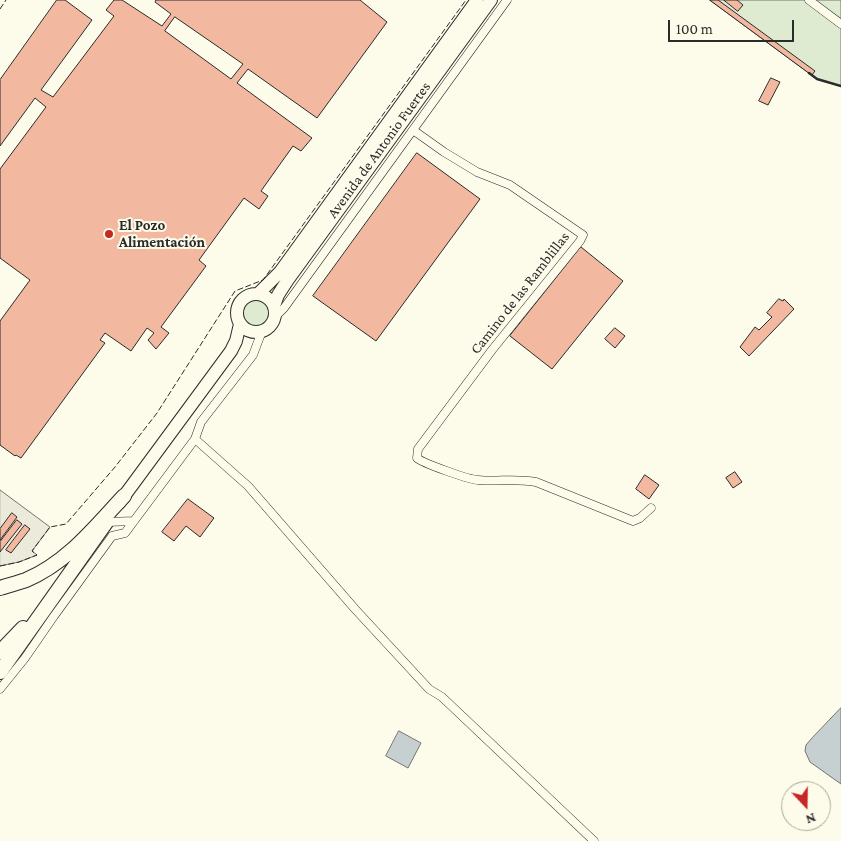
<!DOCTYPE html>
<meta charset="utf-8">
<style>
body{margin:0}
#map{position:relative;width:841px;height:841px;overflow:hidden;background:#fdfbea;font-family:"Crimson Pro",serif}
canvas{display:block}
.north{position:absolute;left:781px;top:781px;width:50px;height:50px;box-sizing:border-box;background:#fdfbea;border:1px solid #a9a89e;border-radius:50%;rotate:159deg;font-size:14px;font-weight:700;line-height:20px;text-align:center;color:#2b2b2b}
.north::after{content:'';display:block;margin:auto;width:18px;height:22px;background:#c62828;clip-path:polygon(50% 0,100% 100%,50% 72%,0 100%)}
.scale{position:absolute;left:668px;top:20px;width:126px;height:22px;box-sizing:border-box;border:2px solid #2b2b2b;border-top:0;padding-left:6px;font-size:15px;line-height:18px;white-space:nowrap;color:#2b2b2b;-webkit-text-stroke:4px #fdfbea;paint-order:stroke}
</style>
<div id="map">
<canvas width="841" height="841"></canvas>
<div class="north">N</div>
<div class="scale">100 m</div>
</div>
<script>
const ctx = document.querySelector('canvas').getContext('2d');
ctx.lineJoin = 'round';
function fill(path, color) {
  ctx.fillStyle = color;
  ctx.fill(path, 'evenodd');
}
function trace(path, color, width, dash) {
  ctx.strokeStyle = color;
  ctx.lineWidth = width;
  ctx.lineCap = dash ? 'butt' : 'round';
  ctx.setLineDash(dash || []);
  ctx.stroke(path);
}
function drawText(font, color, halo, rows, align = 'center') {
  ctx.font = font + ' "Crimson Pro",serif';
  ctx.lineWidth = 4;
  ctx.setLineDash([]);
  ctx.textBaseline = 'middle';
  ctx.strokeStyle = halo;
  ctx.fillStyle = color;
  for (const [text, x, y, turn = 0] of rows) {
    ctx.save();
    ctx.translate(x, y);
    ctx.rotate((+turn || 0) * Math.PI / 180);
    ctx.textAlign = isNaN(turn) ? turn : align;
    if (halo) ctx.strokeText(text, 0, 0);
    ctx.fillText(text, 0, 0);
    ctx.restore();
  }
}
const green = new Path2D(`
 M710,0h131v86l-24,-7z
 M239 313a17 17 0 1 1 34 0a17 17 0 1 1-34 0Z`);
fill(green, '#deebd1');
trace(green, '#74746e', 1);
const parking = new Path2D(`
 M0,490l50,37 -18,24 5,4 -18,7 -19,4z`);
fill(parking, '#eceadb');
trace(parking, '#74746e', 1);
const water = new Path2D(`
 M841,708v76l-31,-22 -5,-11 1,-6 6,-7z
 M399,731l22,12 -13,25 -22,-12z`);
fill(water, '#c7d0d0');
trace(water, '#74746e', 1);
const building = new Path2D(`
 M57,0h8l27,20 -51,70 12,7 61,-81 -8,-6 8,-10h8l40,26 9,-12 -16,-12 1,-2h204l27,22 -70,96 -69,-49 -11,14 75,55 -11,13 -8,-5 -32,45 7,5 -9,13 -15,-11 -45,62 7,6 -45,61 8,6 -13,16 -8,-9 6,-7 -7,-5 -16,23 -26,-18 -5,7 5,3 -84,115 -5,-3 -1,1 -15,-11v-124l30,-41 -30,-22v-89l46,-62 -11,-9 -35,48v-66zM175,17l68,47 -12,15 -66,-48z
 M710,0h8l97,71 -3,4z
 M724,0h13l6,5 -5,6z
 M771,78l9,4 -12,23 -9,-4z
 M417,153l63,46 -104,142 -63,-45z
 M581,247l42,34 -71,88 -42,-33z
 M779,299l4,2 1,-2 10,10 -45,47 -9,-9 15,-20 4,3 13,-13 -5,-4z
 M615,328l10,8 -10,12 -10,-9z
 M735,472l7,10 -9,6 -7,-10z
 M645,475l14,10 -10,14 -13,-10z
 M188,499l26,19 -14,19 -14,-11 -12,15 -12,-9z
 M12,513l5,4 -17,23v-11z
 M17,520l5,4 -22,28v-10z
 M25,525l5,4 -19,24 -5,-3z`);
fill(building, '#f2b8a0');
trace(building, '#2b2b2b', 1);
const street = new Path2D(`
 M809,0l32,24
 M413,130l31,22 33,20 33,13 73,50 -3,6 -88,109 -74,99 -1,9c5,5 53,22 61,22 20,2 37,-2 58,2l97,39 7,-3 11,-10
 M275,317l9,-9 223,-308
 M195,439l53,47 107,123 74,80 13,8 152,144
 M107,522l27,-1
 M0,689l25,-31 29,-42 58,-80 13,-3 70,-94 6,-17 52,-67 9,-24`);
const primary = new Path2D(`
 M237 313a19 19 0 1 1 38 0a19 19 0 1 1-38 0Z
 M258,294l22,-22 197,-272
 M274,306l4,-11 9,-14 204,-281
 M119,503l112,-152 5,-10 4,-17`);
const highway = new Path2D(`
 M0,588c9,-3 18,-5 26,-8 41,-17 69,-53 98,-84
 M0,652l23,-24
 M0,672l107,-151`);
trace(street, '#2b2b2b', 9);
trace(primary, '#2b2b2b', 14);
trace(highway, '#2b2b2b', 16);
trace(street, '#fdfbea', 8);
trace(primary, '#fdfbea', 12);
trace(highway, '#fdfbea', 14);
trace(new Path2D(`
 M0,9l6,-9
 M0,566l19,-4 18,-7 -5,-4 18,-24 16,-3 49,-57 42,-54 78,-122 28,-11 203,-280`), '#2b2b2b', 1, [6, 2.5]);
trace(new Path2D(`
 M809,73l8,6 24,7`), '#2b2b2b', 2.5);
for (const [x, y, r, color] of [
 [109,234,5,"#c62828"]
]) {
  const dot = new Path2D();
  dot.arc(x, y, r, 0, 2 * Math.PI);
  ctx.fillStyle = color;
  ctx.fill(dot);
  trace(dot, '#fdfbea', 2);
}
drawText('15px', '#2b2b2b', '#fdfbea', [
 ["Avenida de Antonio Fuertes",379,150,-54],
 ["Camino de las Ramblillas",520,293,-52]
]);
drawText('bold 15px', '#2b2b2b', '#fdfbea', [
 ["El Pozo",119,225],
 ["Alimentación",119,242]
], 'left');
</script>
